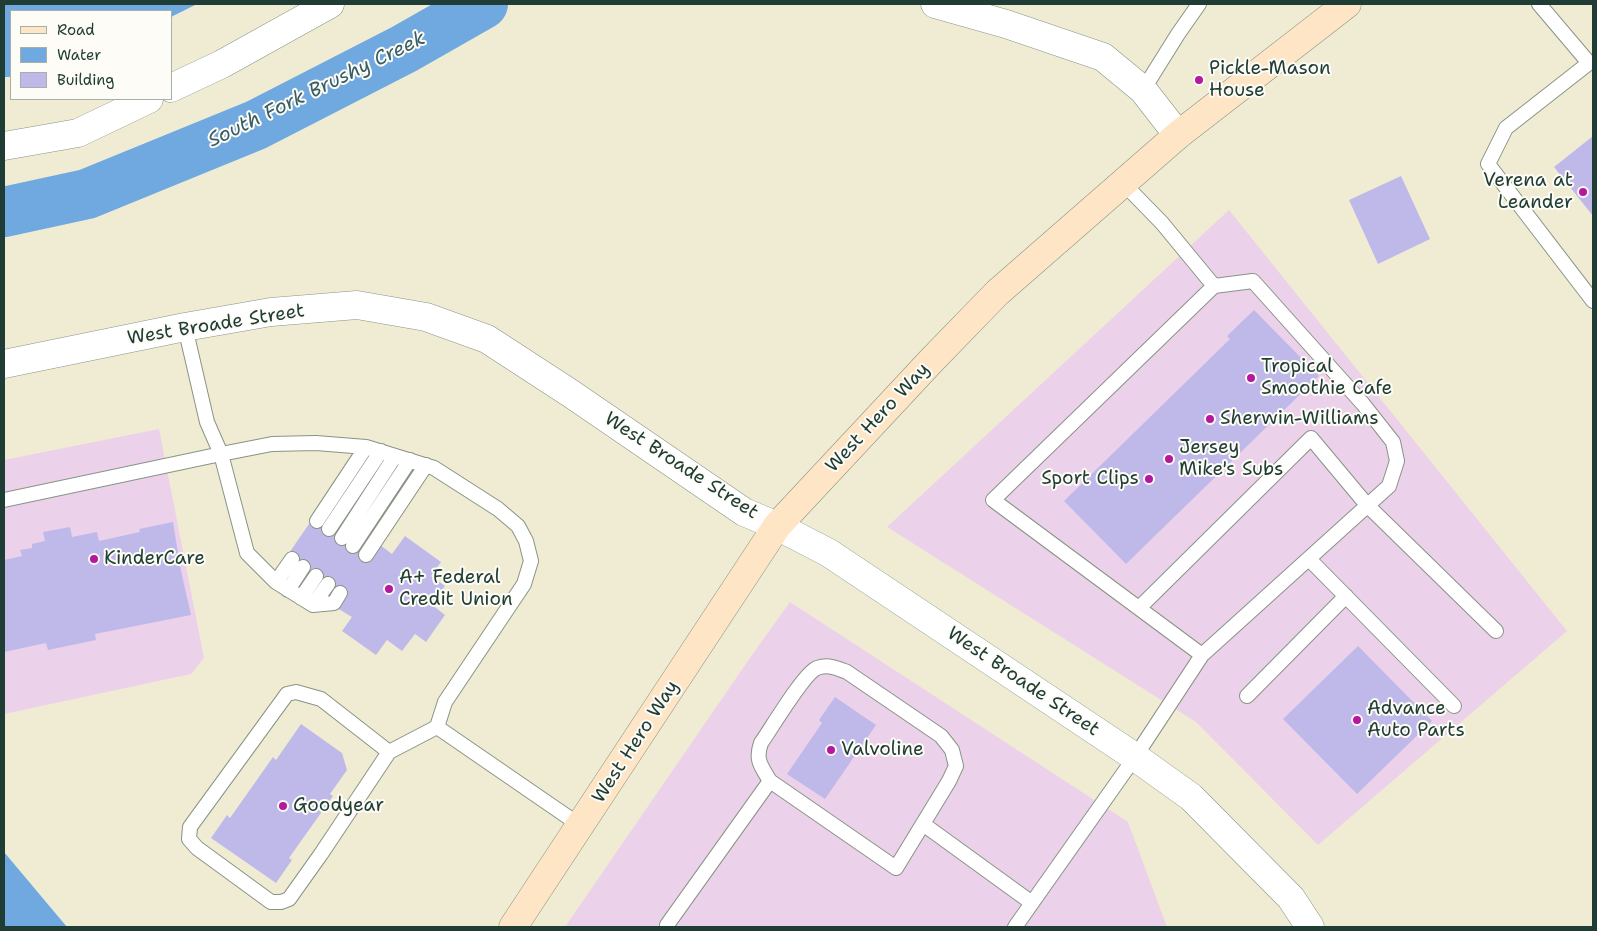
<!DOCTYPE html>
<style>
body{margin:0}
#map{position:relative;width:1597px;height:931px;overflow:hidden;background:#f0ecd4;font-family:"Shantell Sans",sans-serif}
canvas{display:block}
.frame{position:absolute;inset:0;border:5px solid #1f3d34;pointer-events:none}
.legend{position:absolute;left:10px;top:10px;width:162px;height:90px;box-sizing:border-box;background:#fdfcf7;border:1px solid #a4b0a9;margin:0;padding:6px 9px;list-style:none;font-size:15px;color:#1f3d34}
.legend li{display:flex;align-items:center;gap:10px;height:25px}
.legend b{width:25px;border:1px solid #a4b0a9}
</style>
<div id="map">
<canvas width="1597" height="931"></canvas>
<div class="frame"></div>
<ul class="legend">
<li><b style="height:6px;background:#fde5c5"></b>Road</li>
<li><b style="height:14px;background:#6fa9df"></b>Water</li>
<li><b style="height:14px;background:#bfb9ea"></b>Building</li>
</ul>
</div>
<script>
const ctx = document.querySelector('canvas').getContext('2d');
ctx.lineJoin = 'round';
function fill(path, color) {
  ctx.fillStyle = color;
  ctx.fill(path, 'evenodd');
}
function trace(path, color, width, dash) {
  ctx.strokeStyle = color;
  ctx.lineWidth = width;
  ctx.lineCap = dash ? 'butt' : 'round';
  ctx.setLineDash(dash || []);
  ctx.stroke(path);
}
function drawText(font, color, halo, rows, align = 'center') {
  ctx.font = font + ' "Shantell Sans",sans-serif';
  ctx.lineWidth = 4;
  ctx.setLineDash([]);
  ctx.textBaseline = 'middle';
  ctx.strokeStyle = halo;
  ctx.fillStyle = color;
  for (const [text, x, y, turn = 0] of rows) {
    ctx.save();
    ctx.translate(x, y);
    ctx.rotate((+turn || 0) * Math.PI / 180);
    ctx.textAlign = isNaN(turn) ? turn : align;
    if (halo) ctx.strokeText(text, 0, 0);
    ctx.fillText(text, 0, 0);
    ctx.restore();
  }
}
fill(new Path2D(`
 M1229,210l338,421 -249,214 -122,-123 -309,-195z
 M159,429l45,229 -13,16 -187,40v-254z
 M790,602l338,220 39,105h-602l187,-272z`), '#ecd1ea');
fill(new Path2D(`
 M4,4h193l-26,13v-6h-160v66h-7z
 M4,852l63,75h-63z`), '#6fa9df');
trace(new Path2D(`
 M4,212l83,-18 169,-69 148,-76 79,-45`), '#6fa9df', 50);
fill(new Path2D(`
 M1593,136v80l-39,-49z
 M1401,176l29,63 -52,25 -29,-64z
 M1254,310l65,66 -193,188 -62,-63 166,-162 -3,-3z
 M313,518l58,40 9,-13 12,9 13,-18 36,26 -10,14 14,10 -14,18 14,11 -19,27 -11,-8 -13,17 -15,-11 -11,15 -34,-24 10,-14 -15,-9 8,-12 -58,-40z
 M173,522l5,31h-1l14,62 -96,19 1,6 -48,10 -2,-7 -42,9v-92l18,-4 -2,-6 12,-2v-4l13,-3 -2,-9 27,-5 2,10 25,-5 2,9 41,-9 -1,-3z
 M1358,646l74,75 -75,73 -74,-75z
 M835,697l41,28 -51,74 -38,-25 35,-51 -3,-3z
 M301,724l41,29 5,17 -17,24 3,2 -44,62 3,2 -16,23 -65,-45 16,-23 3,3 43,-61 3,3z`), '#bfb9ea');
const service = new Path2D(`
 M1539,4l50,59 -83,65 -18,36 105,137
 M1143,90l35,-56 21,-30
 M1123,183l39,40 52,63
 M185,327l22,95 14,32 51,-10 44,-1 50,4 68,21 64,41 20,17 8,15 5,20 -7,23 -79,118 -8,25 144,99
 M4,500l217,-46 26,99 29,29 37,23 21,-2 6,-10
 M317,521l49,-74
 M329,529l52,-78
 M342,538l53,-82
 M353,546l57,-86
 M366,555l60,-90
 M1309,559l145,147
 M276,582l16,-23
 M288,590l15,-23
 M301,598l15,-22
 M313,605l15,-21
 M1139,608l172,-170 56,67 129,126
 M1247,696l99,-100
 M389,752l-68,-53 -25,-7 -9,2 -97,133 -1,12 8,9 74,54h10l8,-3 32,-45 68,-102 48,-25
 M923,824l109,79
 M667,925l103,-144c-9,-15 -15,-21 -9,-38 10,-14 43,-70 56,-75 12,-4 20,0 30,4l94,64 11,14 4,16 -7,15 -53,87 -126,-87
 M1015,927l120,-170 67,-102 -209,-155 221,-214 39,-5 110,123 30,38 4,19 -8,25 -187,169`);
const minor = new Path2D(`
 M935,4l71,20 97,33 40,33 35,45
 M171,88l51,-24 108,-60
 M4,146l74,-13 71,-34
 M4,364l181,-37 86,-15 86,-7 69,12 61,22 83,54 174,119 33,14 52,27 306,204 56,40 100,101 19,29`);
const secondary = new Path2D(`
 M513,927l264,-401 154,-165 66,-68 181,-158 169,-131`);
trace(service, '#889484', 16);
trace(minor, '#889484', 29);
trace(secondary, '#889484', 29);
trace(service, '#fff', 14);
trace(minor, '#fff', 28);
trace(secondary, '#fde5c5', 28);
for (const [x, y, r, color] of [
 [1199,80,5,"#b5179e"],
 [1583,192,5,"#b5179e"],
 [1251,378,5,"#b5179e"],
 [1210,419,5,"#b5179e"],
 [1169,459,5,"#b5179e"],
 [1149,479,5,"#b5179e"],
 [94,559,5,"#b5179e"],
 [389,589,5,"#b5179e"],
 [1357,720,5,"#b5179e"],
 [831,750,5,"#b5179e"],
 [283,806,5,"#b5179e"]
]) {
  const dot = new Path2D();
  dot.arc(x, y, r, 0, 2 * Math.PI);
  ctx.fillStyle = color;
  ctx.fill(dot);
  trace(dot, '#fdfcf7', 2);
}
drawText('19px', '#1f3d34', '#fdfcf7', [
 ["Pickle-Mason",1209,69],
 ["House",1209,91],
 ["Verena at",1573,181,"right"],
 ["Leander",1573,203,"right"],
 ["Tropical",1261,367],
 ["Smoothie Cafe",1261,389],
 ["Sherwin-Williams",1220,419],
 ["Jersey",1179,448],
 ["Mike's Subs",1179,470],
 ["Sport Clips",1139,479,"right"],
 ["KinderCare",104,559],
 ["A+ Federal",399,578],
 ["Credit Union",399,600],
 ["Advance",1367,709],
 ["Auto Parts",1367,731],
 ["Valvoline",841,750],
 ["Goodyear",293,806]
], 'left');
drawText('19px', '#1f3d34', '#fdfcf7', [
 ["West Broade Street",216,325,-9],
 ["West Hero Way",878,418,-47],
 ["West Broade Street",681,466,33],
 ["West Broade Street",1023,682,34],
 ["West Hero Way",636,742,-57]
]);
drawText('italic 20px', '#375d67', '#fdfcf7', [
 ["South Fork Brushy Creek",317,90,-26]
]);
</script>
